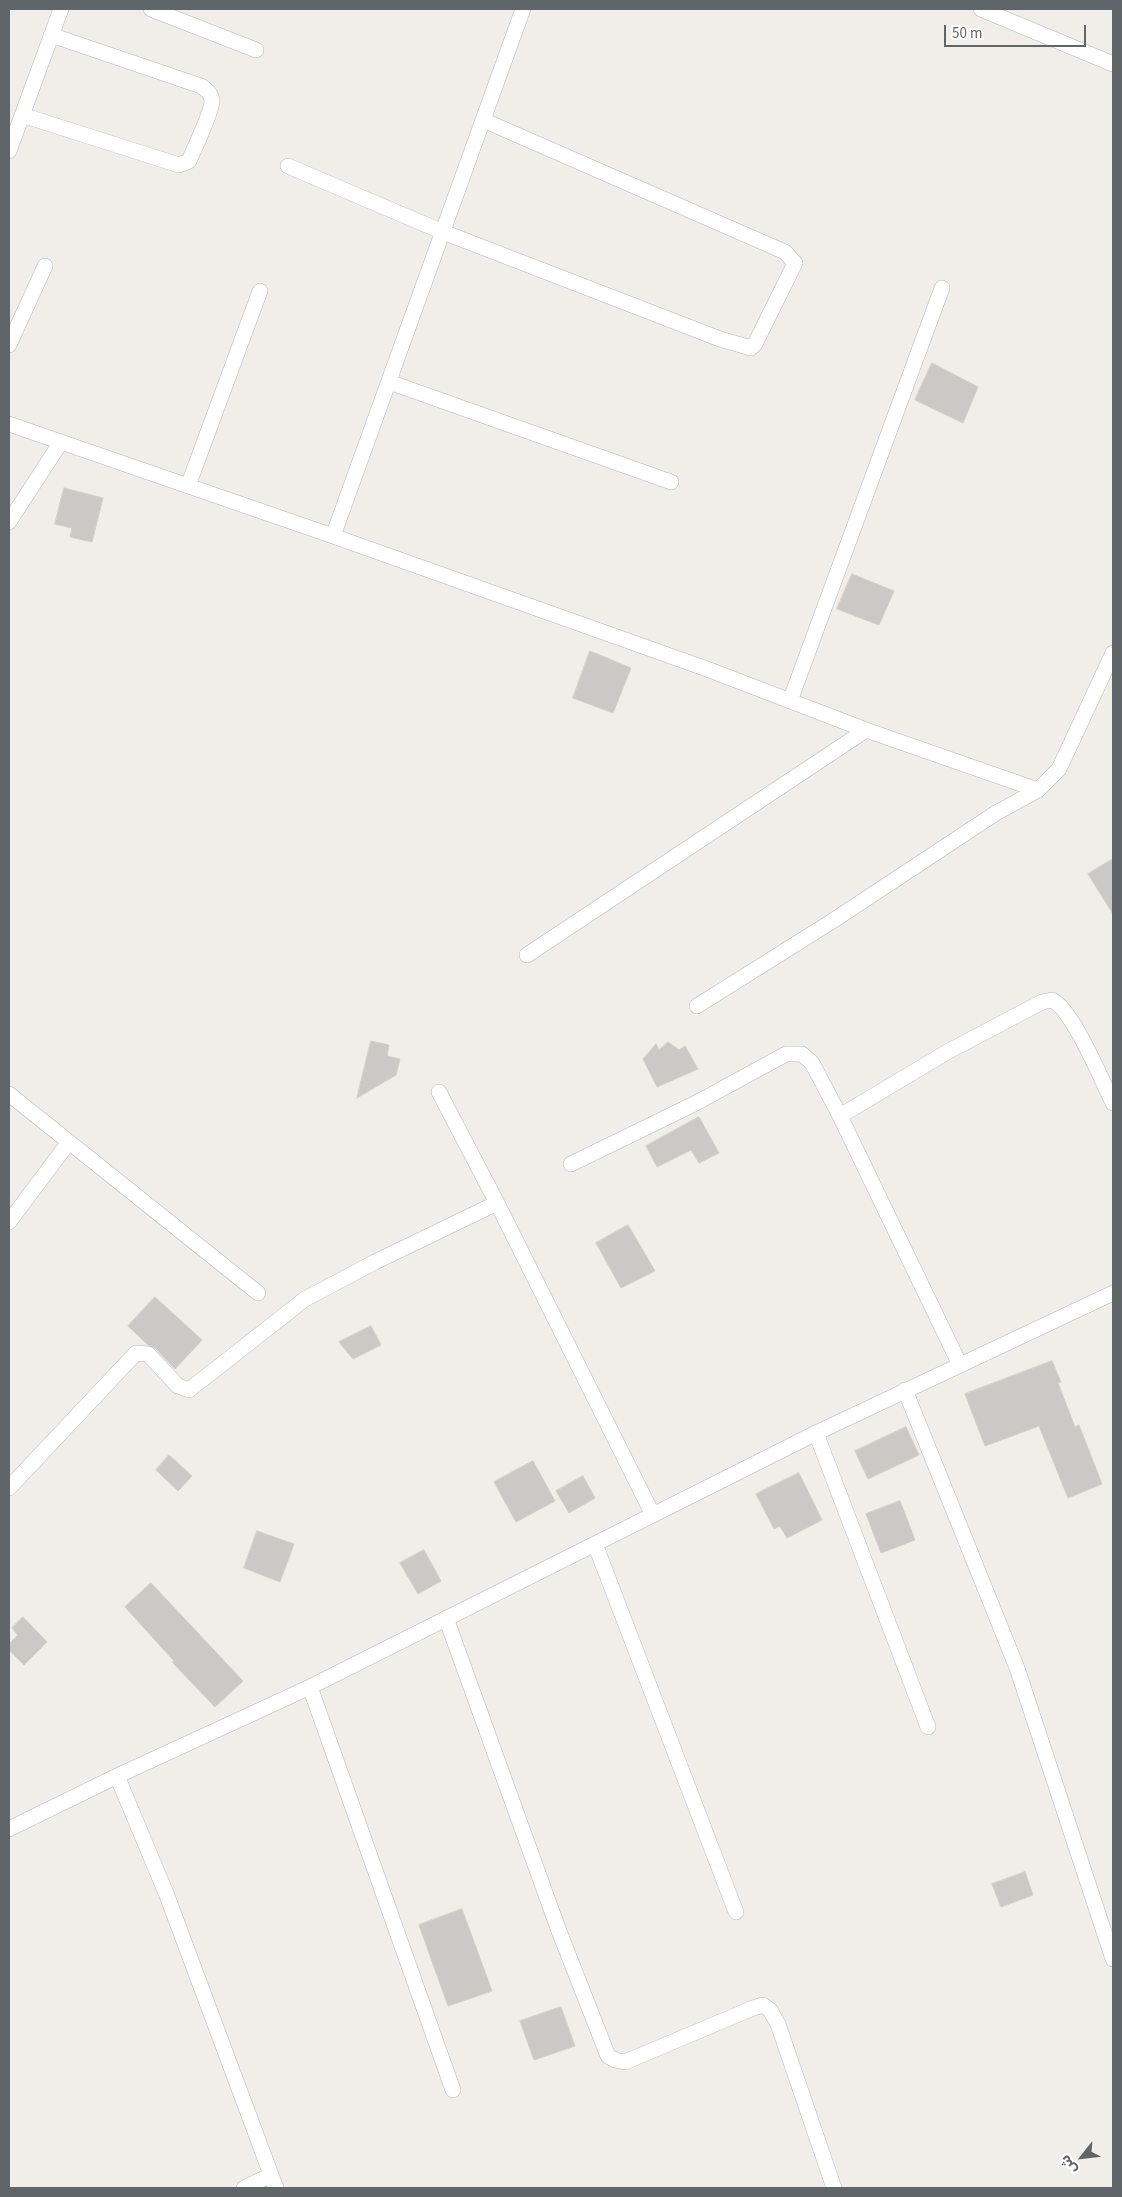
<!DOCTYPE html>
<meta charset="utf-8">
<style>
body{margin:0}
#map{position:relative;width:1122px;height:2197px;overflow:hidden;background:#f1ede8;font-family:"Source Sans 3","Noto Sans Arabic",sans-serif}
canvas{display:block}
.frame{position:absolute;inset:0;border:10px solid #5f6568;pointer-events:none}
.north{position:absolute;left:1057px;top:2132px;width:50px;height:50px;-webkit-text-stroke:4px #fff;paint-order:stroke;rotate:241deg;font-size:14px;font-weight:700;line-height:20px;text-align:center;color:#5f6568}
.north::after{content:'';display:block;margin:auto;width:18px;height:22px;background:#5f6568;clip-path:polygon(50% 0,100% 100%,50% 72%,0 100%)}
.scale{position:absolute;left:944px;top:25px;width:142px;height:22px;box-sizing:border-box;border:2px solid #5f6568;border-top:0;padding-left:6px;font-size:15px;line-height:18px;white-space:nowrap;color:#5f6568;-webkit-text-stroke:4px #fff;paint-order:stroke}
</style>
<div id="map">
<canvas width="1122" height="2197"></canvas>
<div class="frame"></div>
<div class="north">ش</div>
<div class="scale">50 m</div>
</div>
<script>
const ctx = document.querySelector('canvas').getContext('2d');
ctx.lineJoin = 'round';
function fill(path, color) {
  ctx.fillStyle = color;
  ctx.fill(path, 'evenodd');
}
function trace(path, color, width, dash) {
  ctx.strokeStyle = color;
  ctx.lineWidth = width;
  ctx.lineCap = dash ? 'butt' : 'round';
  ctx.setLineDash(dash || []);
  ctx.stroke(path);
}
const building = new Path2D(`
 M932,363l46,24 -15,36 -48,-23z
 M64,488l39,10 -11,44 -22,-5 2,-9 -17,-4z
 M852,574l42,17 -15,34 -42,-16z
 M590,651l41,17 -18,45 -40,-15z
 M1113,859v55l-25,-40z
 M371,1041l18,4 -2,11 13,3 -4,16 -39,23z
 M668,1042l11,8 6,-4 13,23 -41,18 -14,-28 13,-15 3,6z
 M699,1117l20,36 -20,10 -8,-13 -34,17 -11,-21z
 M628,1225l27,46 -34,17 -25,-45z
 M155,1297l47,43 -27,29 -20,-21 -7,-3 -20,-19z
 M371,1326l10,19 -28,14 -14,-17z
 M1052,1361l9,21 -3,1 17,44 4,-2 23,59 -34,14 -29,-72 -54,20 -20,-52z
 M906,1427l13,28 -51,24 -13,-28z
 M169,1455l23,21 -14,15 -22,-21z
 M533,1461l22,40 -39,21 -22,-40z
 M799,1473l23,47 -35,18 -7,-12 -6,3 -18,-35z
 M583,1476l12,22 -26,15 -13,-22z
 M900,1501l15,39 -34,13 -15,-39z
 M257,1531l37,13 -14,38 -36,-14z
 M424,1550l17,31 -23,13 -18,-31z
 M151,1583l92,98 -28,26 -43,-45 2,-1 -49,-54z
 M23,1617l24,25 -23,23 -15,-15v-6l9,-9 -6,-7z
 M1025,1872l8,23 -32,12 -9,-23z
 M462,1909l30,82 -44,15 -29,-81z
 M561,2007l14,39 -41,14 -14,-39z`);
fill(building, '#ccc8c5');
trace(building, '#d6cdc6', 1);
const street = new Path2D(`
 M151,9l105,41
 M981,9l132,55
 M22,115l157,50 10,-4c5,-12 23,-49 23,-60 -1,-8 -5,-11 -11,-15l-150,-51
 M9,151l52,-142
 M288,166l155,66 277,107 31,9 4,-4 40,-81 -10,-11 -302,-132
 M9,345l36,-79
 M389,382l282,100
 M9,424l324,112 374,133 159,61 172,60
 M188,486l72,-195
 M9,522l52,-80
 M333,536l190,-527
 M790,701l152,-413
 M527,955l339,-225
 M697,1006l137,-86 162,-107 42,-23 21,-21 54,-116
 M439,1092l58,111 156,312
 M9,1094l249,199
 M840,1116l107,-64 95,-50 10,-2c21,10 50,81 61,103
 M571,1164l125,-61 90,-49h16l10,9 28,53 120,249
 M9,1222l60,-80
 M905,1390l112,278 96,291
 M816,1433l112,294
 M9,1488l127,-135 12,1 30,32 11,4 116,-91 70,-37 122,-59
 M595,1544l141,368
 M446,1618l113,313 49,125 7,4 10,2 128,-54 10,-3 7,5 8,14 56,164
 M310,1687l143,403
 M117,1776l49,117 110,295
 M9,1829l108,-53 193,-89 506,-254 297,-140
 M244,2188l27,-13`);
trace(street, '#b3b7ba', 16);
trace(street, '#fff', 15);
</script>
